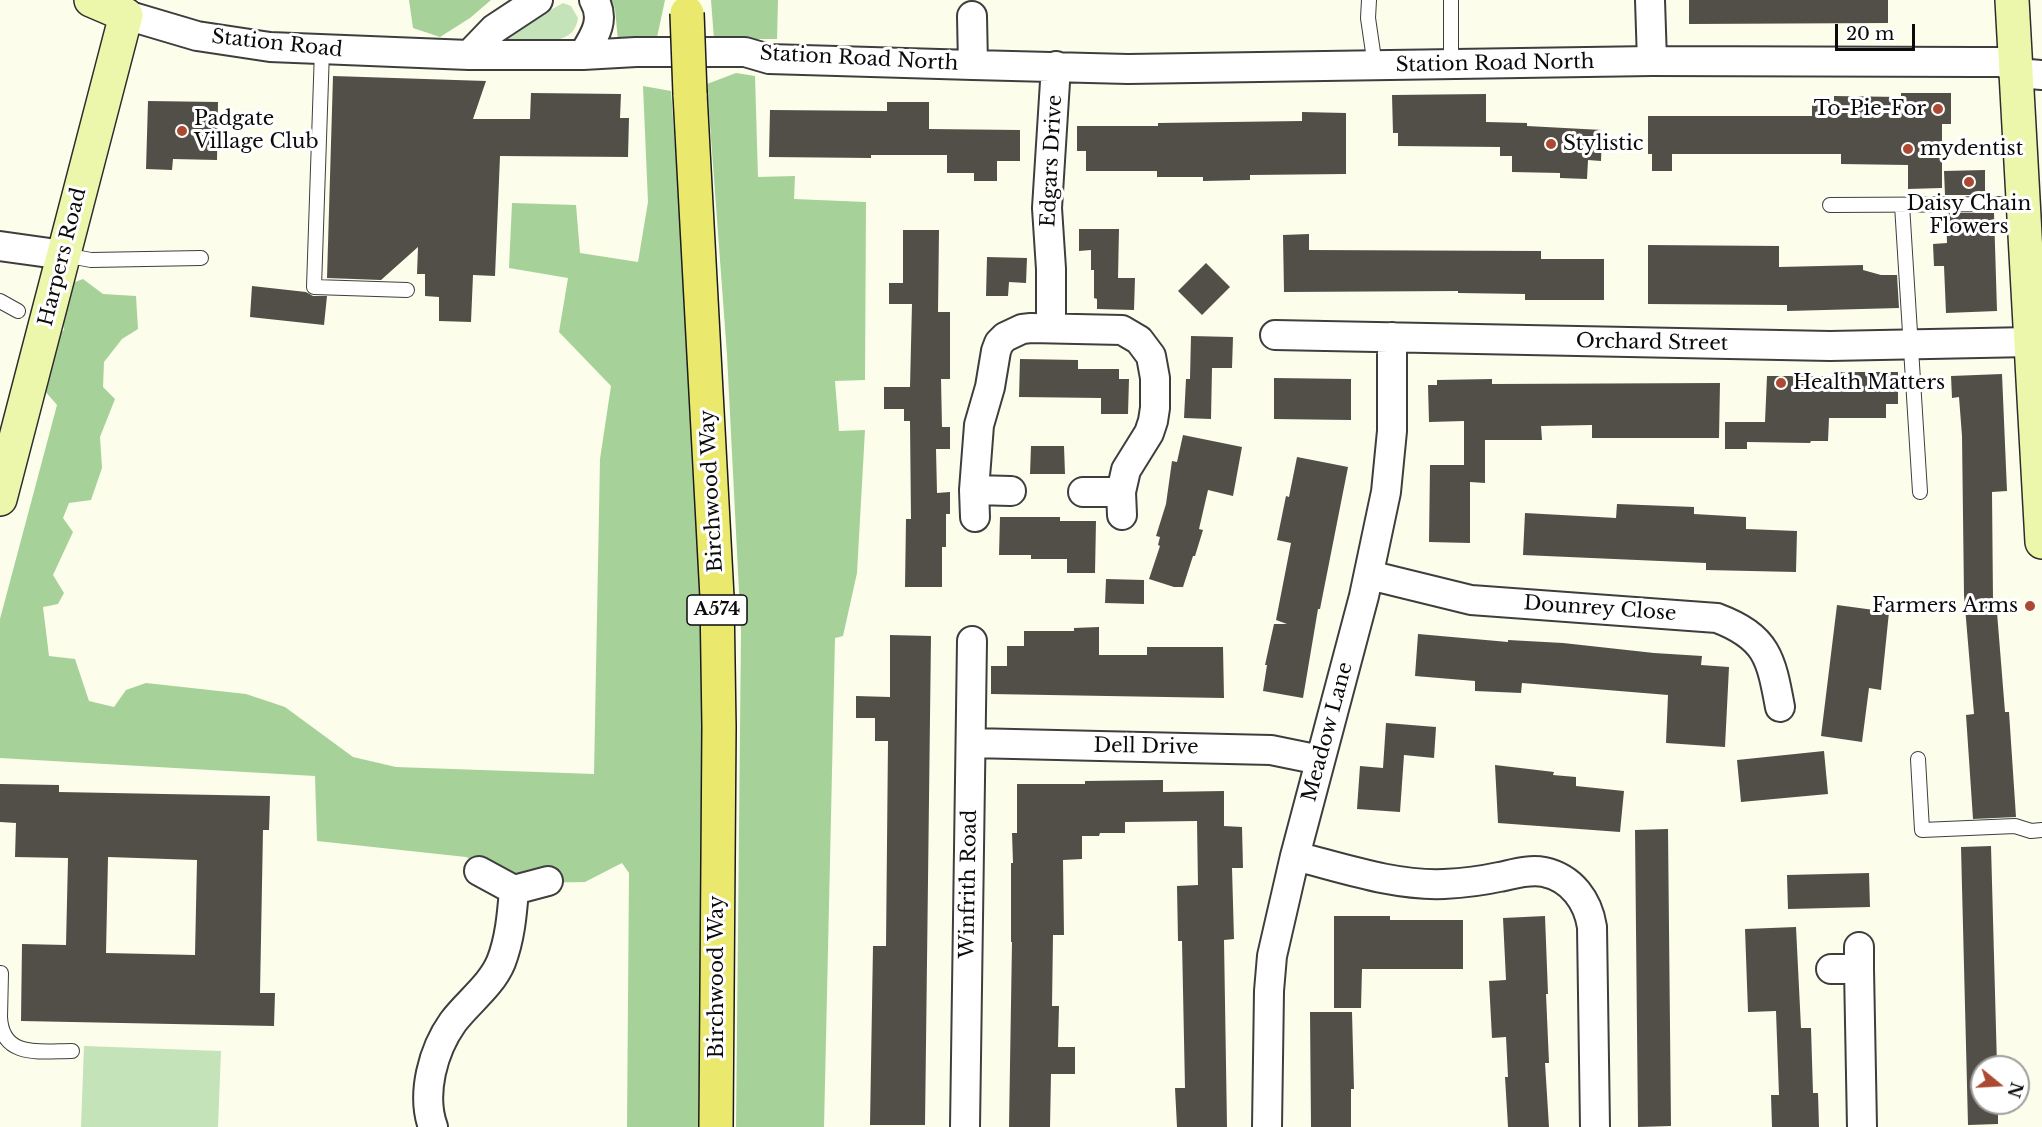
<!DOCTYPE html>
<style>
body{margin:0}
#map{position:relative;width:2042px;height:1127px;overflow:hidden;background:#fcfdeb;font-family:"Libre Baskerville",serif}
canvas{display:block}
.north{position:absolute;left:1970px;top:1055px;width:60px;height:60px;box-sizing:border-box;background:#fff;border:2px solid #9d9d9d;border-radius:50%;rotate:108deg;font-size:16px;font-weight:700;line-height:24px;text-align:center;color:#0b0b0b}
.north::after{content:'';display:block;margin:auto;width:21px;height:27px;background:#ac4932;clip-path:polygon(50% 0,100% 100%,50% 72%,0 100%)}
.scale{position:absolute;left:1835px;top:24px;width:80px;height:27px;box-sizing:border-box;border:3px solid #0b0b0b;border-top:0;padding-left:8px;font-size:18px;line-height:21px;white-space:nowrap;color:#0b0b0b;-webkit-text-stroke:4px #fff;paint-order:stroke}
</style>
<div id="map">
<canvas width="2042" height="1127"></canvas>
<div class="north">N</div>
<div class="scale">20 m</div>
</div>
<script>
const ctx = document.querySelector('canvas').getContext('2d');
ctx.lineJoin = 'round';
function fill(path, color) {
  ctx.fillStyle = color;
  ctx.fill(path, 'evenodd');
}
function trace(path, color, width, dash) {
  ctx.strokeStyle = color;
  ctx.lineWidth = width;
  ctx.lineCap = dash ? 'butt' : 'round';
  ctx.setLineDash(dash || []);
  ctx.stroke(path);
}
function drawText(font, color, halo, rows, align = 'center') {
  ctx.font = font + ' "Libre Baskerville",serif';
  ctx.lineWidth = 6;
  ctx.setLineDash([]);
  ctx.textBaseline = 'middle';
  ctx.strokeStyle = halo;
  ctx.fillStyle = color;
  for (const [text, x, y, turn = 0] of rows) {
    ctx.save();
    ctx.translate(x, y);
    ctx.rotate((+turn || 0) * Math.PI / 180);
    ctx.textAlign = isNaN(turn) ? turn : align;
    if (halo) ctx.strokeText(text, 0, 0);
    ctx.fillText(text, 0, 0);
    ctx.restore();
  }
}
fill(new Path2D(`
 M563,3l8,3 7,12c-3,25 -30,24 -49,23 -8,0 -16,1 -24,-2l3,-5z
 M84,1046l137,5 -3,76h-137z`), '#c5e3b8');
fill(new Path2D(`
 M409,0h82l-21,18 -30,19 -27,-9z
 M611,0h54l-9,42 -38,-1 -3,-32z
 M711,0h67l-1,39h-63z
 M736,73l19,3 3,101 37,-1 -1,23 72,3 -1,178 -30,1 4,50 26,-1 -8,143 -14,63 -8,2 -11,489h-88l5,-496 -14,-276 -20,-271z
 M643,86l28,5 10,137 23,269 3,630h-80l2,-254 -7,-10 -37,19 -59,1 -60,-26 -149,-16 -2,-65 -315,-18v-139l57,-214 -19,-22 11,-42 15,-11 -3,-19 6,-26 16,-6 20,15 33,2 2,33 -16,10 -18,23 -1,25 12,12 -15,38 2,31 -11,32 -22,3 -6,15 10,14 -20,43 11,18 -6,11 -15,3 6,49 26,3 14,42 25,6 12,-17 20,-7 100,11 39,13 68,50 43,10 198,7 6,-315 11,-73 -52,-54 9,-54 -59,-10 3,-65 64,2 4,48 58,9 10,-60z`), '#a6d299');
fill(new Path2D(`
 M1689,0h199v23l-199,1z
 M333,76l153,5 -13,38h57l1,-26 90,1 -1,24h9l-1,39 -128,-1 -5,120 -22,-1 -2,47 -32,-1v-24l-14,-1v-22h-8l1,-27 -37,33 -54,-2z
 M1901,93h50v31h-9v64l-34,1v-24l-67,-1v-10h-169v17h-20v-17h-4v-38h164v-12h22v-8l67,1z
 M1486,94v28l41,1v3l75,4 -1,31 -13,-1 -1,19 -27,-1v-5l-48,-1v-16h-12v-9l-102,-1v-13h-5l-1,-38z
 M148,101l70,1 -1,58 -44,-1 -1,11 -26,-1z
 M887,102h42v27l91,1v31h-23v20h-23v-8h-27v-18h-76v3l-102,-1 1,-47 117,1z
 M1302,112l44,1v61l-96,1v5l-47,1v-4h-46v-6h-71v-20h-9v-25h81v-3l144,-2z
 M1985,170v25h-40l-1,-24z
 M1946,213h48l3,98 -51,2 -2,-47h-10l-1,-22 14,-1z
 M1079,229h40l-1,49h17l-1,32 -37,-1v-10l-3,-1v-28h-3v-20l-12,1z
 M903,230h36l-1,82h12v67h-9l1,48h8v22h-14l1,44 13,-1v22h-4v33h-4v40h-37l1,-68h5l-1,-98h-6v-12h-20v-22h26l2,-83h-23v-21h14z
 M1309,234v16l232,1v8h63v41h-79v-6l-67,-1v-2l-174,1 -1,-57z
 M1648,245l131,1v21l84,-2v5l18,5h16l2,33 -112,3v-6l-139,-1z
 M987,257l40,1 -1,25 -17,-1 -1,14h-22z
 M1206,263l24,24 -28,28 -24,-24z
 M252,286l54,6 7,4h14l-3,29 -74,-8z
 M1191,336l42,1 -1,31h-20l-1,51 -27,-1 2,-39h4z
 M1020,359l58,1v9h41v10h10l-1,35h-27v-16l-82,-1z
 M1837,372h61v32h-12v14h-57l-1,23h-17l-1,2 -63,-1v7h-22v-27h40l2,-46h70z
 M2002,374l5,117 -15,1 1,108h3l9,112h4l7,105 -43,2 -7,-104 8,-1 -10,-119 -2,-159 -3,-39 -7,1 -1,-22z
 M1274,378l77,1v41l-77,-1z
 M1492,379v5l228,-1 -1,55h-127v-13l-51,1 1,14h-57v43l-15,-1v61l-41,-1 1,-77h34v-44l-35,1 -1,-37h9v-5z
 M1183,435l59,12 -9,49 -25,-6 -9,39 4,1 -8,26h-2l-10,31h-9l-25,-8 11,-33 -2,-1 2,-8 -4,-1 10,-32 6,-43 5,1z
 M1031,446h33l1,28h-35z
 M1297,457l51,10 -28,142h-2l-15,89 -40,-7 4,-26h-2l9,-41h13l-11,-4 15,-77 -14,-3 9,-44 3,1z
 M1617,504l77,3v7l52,3v12l51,2 -1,41 -90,-2v-7l-183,-8 2,-42 91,5z
 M1000,517h60v4h36l-1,52h-28v-14h-36v-4h-32z
 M1106,579l38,1v24l-39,-1z
 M1837,605l52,7 -8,78 -12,-2 -7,54 -41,-6z
 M1099,627v28h48v-8h76l1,51 -233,-4v-28h16v-20h17v-15h50v-3z
 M1418,634l90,8v-2l55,3 91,10 48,3 -1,9 28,2 -4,80 -59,-4 2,-48 -146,-12 -1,10 -46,-2v-10l-60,-5z
 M890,635l41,1 -6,489h-55l3,-179h13l2,-205h-13v-23h-19v-22l34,1z
 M1386,723l50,4 -2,31 -30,-3 -4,57 -43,-3 3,-43 23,2z
 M1824,751l4,43 -87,8 -4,-42z
 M1495,765l59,7 -1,3 23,2v9l48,5 -4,41 -122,-9z
 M1163,780v12l61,-1v35l18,1 1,41h-11l2,71 -10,1 3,187h-50l-2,-39h10l-3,-147h-4l-1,-55 21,-1 -1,-64 -72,1v11h-25l-1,3h-17v23l-19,1 1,75h-11l-1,71h7l-1,41h17v27h-24l-1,53h-41l3,-185h-1v-79h2l-1,-30h5v-49h68v-3z
 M0,784l59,1v7l211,4 -1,34h-6l-3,163h15l-1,33 -253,-5 1,-77 44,1 2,-87 -53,-1 1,-34 -16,-1zM108,857l89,3 -2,95 -89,-2z
 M1668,829l3,297 -33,1 -3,-297z
 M1991,846l6,220 -15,1v36h16v21l-30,1 -7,-278z
 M1869,873l1,34 -82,2 -1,-34z
 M1334,916h56v4h73v49h-101l-1,39h-27z
 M1545,916l3,78h-2l3,69h-4l4,64h-41l-3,-50h3l-2,-40 -14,1 -3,-57 17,-1 -3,-62z
 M1796,927l5,101h10l2,65h5l1,34h-47l-1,-32h8l-3,-84 -28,1 -3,-83z
 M1310,1012h42l2,77h-3v38h-40z`), '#524f48');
const lane = new Path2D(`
 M1369,0l-1,18 7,48
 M1451,0v65
 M322,50l-8,237 93,3
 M1830,205l192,-1
 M1902,205l18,287
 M64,255l27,5 110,-2
 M0,301l18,10
 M1918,759l4,71 93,-4 16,5 11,-1
 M0,1017c2,42 41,34 72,34
 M0,1017l1,-44`);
const street = new Path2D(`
 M1650,0l2,61
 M126,15l71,21 73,11 199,8h114l53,-3h109l24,7 204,6 -1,-49
 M469,55l25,-26 44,-29
 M583,55c11,-18 23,-35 11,-55
 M973,65l155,4 524,-8 324,1h25l28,12 13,1
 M0,246l64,9
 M1051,328v-59l-4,-61 9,-142
 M1275,335l555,11 200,-4
 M974,490l37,1
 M1083,492h38
 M975,517l-1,-27 5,-65 11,-38 6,-36 3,-8 6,-6 17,-8 9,-1 91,2 17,10 12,16 4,22v30l-2,13 -4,12 -23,37 -5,22 1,23
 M1369,575l102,25 246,18c50,19 54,40 63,89
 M971,743l300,7 49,10
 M1295,856c48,12 99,30 149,28 19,-1 37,-3 55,-7 15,-3 30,-8 45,-5 28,6 44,29 48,55l3,200
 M479,871l35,19 34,-9
 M1831,969h28v-22
 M1859,969l3,158
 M433,1127c-12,-33 0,-77 20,-105 15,-20 38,-36 48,-60 9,-23 11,-48 13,-72
 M965,1127l7,-486
 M1267,1127l2,-136 3,-35 23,-100 69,-260 22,-104 6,-61v-94`);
const secondary = new Path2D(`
 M2012,0l30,542
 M0,499l126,-484 -35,-15`);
const primary = new Path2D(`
 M690,94l27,503 2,130 -3,400`);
trace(lane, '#3e3e3e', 16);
trace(street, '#3e3e3e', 32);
trace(secondary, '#2d2d2d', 36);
trace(primary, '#1c1c1c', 36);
trace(lane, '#fff', 14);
trace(street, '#fff', 28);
trace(secondary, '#edf7ac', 33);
trace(primary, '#ebe96d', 33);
const primaryBridge = new Path2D(`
 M687,13l3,81`);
trace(primaryBridge, '#1c1c1c', 36, []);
trace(primaryBridge, '#ebe96d', 33);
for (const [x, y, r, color] of [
 [1938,109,6,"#ac4932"],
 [182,131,6,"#ac4932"],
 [1551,144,6,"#ac4932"],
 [1908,149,6,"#ac4932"],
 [1969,182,6,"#ac4932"],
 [1781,383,6,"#ac4932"],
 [2030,606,6,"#ac4932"]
]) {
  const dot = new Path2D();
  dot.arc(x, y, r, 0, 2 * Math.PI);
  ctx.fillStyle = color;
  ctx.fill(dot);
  trace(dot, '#fff', 2);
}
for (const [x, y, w] of [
 [717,610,60]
]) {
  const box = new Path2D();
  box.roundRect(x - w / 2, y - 15, w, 30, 4.5);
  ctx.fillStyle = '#fff';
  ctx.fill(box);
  trace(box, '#0b0b0b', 1.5);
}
drawText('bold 18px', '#0b0b0b', null, [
 ["A574",717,610]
]);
drawText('20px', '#0b0b0b', '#fff', [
 ["Station Road",277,44,6],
 ["Station Road North",859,59,3],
 ["Station Road North",1495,64,-1],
 ["Edgars Drive",1052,161,-87],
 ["Harpers Road",63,257,-76],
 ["Orchard Street",1652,343,1],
 ["Birchwood Way",712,491,-93],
 ["Dounrey Close",1600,609,4],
 ["Meadow Lane",1328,732,-75],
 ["Dell Drive",1146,747,1],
 ["Winfrith Road",969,884,-89],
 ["Birchwood Way",717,977,-90]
]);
drawText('20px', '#0b0b0b', '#fff', [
 ["To-Pie-For",1926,109,"right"],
 ["Padgate",194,119],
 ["Village Club",194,142],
 ["Stylistic",1563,144],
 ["mydentist",1920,149],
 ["Daisy Chain",1969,204,"center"],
 ["Flowers",1969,227,"center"],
 ["Health Matters",1793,383],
 ["Farmers Arms",2018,606,"right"]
], 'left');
</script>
